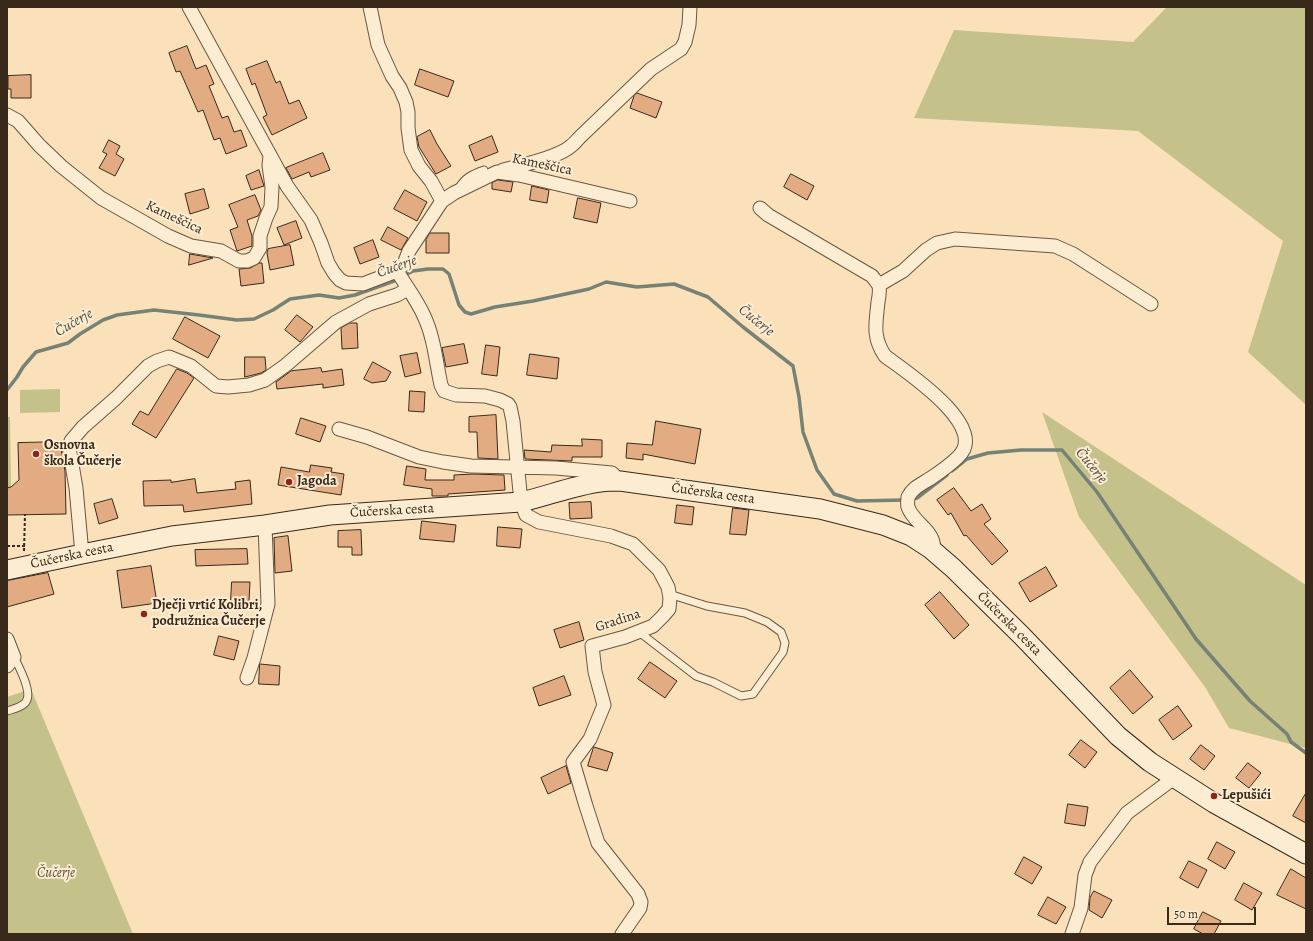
<!DOCTYPE html>
<meta charset="utf-8">
<style>
body{margin:0}
#map{position:relative;width:1313px;height:941px;overflow:hidden;background:#fae1ba;font-family:Alegreya,serif}
canvas{display:block}
.frame{position:absolute;inset:0;border:8px solid #39291b;pointer-events:none}
.scale{position:absolute;left:1167px;top:907px;width:89px;height:18px;box-sizing:border-box;border:2px solid #39291b;border-top:0;padding-left:5px;font-size:12px;line-height:14px;white-space:nowrap;color:#39291b;-webkit-text-stroke:3px #fcecd2;paint-order:stroke}
</style>
<div id="map">
<canvas width="1313" height="941"></canvas>
<div class="frame"></div>
<div class="scale">50 m</div>
</div>
<script>
const ctx = document.querySelector('canvas').getContext('2d');
ctx.lineJoin = 'round';
function fill(path, color) {
  ctx.fillStyle = color;
  ctx.fill(path, 'evenodd');
}
function trace(path, color, width, dash) {
  ctx.strokeStyle = color;
  ctx.lineWidth = width;
  ctx.lineCap = dash ? 'butt' : 'round';
  ctx.setLineDash(dash || []);
  ctx.stroke(path);
}
function drawText(font, color, halo, rows, align = 'center') {
  ctx.font = font + ' Alegreya,serif';
  ctx.lineWidth = 4;
  ctx.setLineDash([]);
  ctx.textBaseline = 'middle';
  ctx.strokeStyle = halo;
  ctx.fillStyle = color;
  for (const [text, x, y, turn = 0] of rows) {
    ctx.save();
    ctx.translate(x, y);
    ctx.rotate((+turn || 0) * Math.PI / 180);
    ctx.textAlign = isNaN(turn) ? turn : align;
    if (halo) ctx.strokeText(text, 0, 0);
    ctx.fillText(text, 0, 0);
    ctx.restore();
  }
}
fill(new Path2D(`
 M1167,7h139v398l-58,-53 35,-111 -145,-110 -224,-13 40,-88 179,12z
 M60,389v23l-40,1v-23z
 M1042,412l264,173v163l-77,-20 -24,-41 -126,-170z
 M7,417h3l1,70h-4z
 M31,689l102,245h-126v-237z`), '#c5c18b');
trace(new Path2D(`
 M7,390l10,-13 6,-10 13,-15 32,-9 12,-9 23,-14 14,-5 37,-5 45,5 38,5 17,-1 19,-9 17,-11 29,-4 20,3 16,-3 39,-14 19,-10 15,-2h15l6,5 10,31 6,7 6,2 24,-7 38,-6 56,-12 17,-7 31,5 37,-3 34,13 35,30 50,39 6,31 4,35 14,38 17,24 23,7 48,-1
 M952,471l15,-12 21,-6 33,-3h41l35,42 99,147 54,62 37,33 4,8 15,11
 M911,499l6,-1 30,-23`), '#768275', 3.5);
const building = new Path2D(`
 M187,46l9,23 10,-4 8,19 -5,2 13,32 6,-2 6,16 7,-2 6,16 -21,8 -6,-16 -6,2 -11,-30 -5,2 -18,-41 -4,1 -7,-19z
 M267,61l9,22 4,-2 9,23 10,-4 8,18 -35,17 -9,-18 4,-2 -12,-32 -3,2 -6,-16z
 M420,69l34,12 -6,16 -33,-12z
 M31,75v23h-20v-9h-3v-13z
 M637,93l25,9 -6,16 -26,-10 4,-12z
 M430,130l7,14 14,22 -15,8 -17,-27 -2,-10z
 M492,136l6,16 -23,9 -6,-15z
 M109,140l11,6 -4,8 8,5 -9,17 -16,-8 8,-14 -4,-2z
 M323,153l7,17 -19,7 -2,-5 -17,7 -6,-11z
 M259,170l5,16 -13,4 -5,-14z
 M791,174l23,12 -7,14 -23,-13z
 M498,180l15,2 -2,10 -19,-3v-6z
 M532,186l17,4 -2,13 -17,-3z
 M204,189l5,19 -19,6 -5,-20z
 M405,190l22,12 -10,19 -23,-12z
 M255,195l6,15 -3,6 -11,4 5,16v10l-15,5 -7,-21 8,-3 -9,-22z
 M578,198l23,5 -4,20 -23,-5z
 M296,221l6,17 -18,7 -7,-17z
 M388,227l20,11 -7,12 -20,-10z
 M430,233h19v20h-23v-13z
 M373,240l6,17 -19,7 -6,-16z
 M290,245l4,20 -24,5 -3,-17 1,-4z
 M190,254l23,4 -24,7z
 M259,263h3l2,20 -23,3 -2,-17 11,-1z
 M297,315l16,12 -13,15 -15,-12z
 M185,317l35,19 -12,22 -35,-19z
 M350,323h7l1,25 -16,1 -1,-21z
 M464,344l4,19 -22,4 -4,-19z
 M486,345l14,2 -3,29 -15,-2z
 M417,353l4,20 -16,4 -5,-21z
 M530,354l29,4 -2,21 -30,-4z
 M245,357h20l1,13 -5,3 -16,4z
 M373,362l18,10 -5,9 -14,2 -8,-4z
 M321,368l1,4 20,-3 2,16 -21,3v-4l-46,5 -1,-7 15,-11z
 M177,369l10,4 7,5 -38,60 -24,-14 8,-13 8,4z
 M410,391l15,1 -1,20 -15,-1z
 M496,415l2,44 -20,-1 -1,-26h-8v-15z
 M301,418l25,8 -6,16 -24,-8z
 M656,421l45,8 -6,35 -52,-10v6l-17,-2 1,-15 25,2z
 M582,439l20,1v17h-30v4l-47,-2 -1,-9 27,2 1,-7 30,1z
 M62,442l-1,6 4,23 1,43 -59,1v-27l4,-1 8,-7 -1,-37z
 M311,465l21,3 -1,4 13,2 -3,21 -63,-10 3,-18 28,5z
 M407,466l19,3 -1,11h29v-5l19,-1 31,1 1,15 -57,4v2h-16v-7l-28,-4z
 M195,479l2,14 39,-4 -1,-7 15,-2 2,24 -68,8 -1,-7 -39,1 -1,-25 28,-1v2z
 M954,488l17,23 11,-7 9,15 -7,5 24,27 -16,14 -26,-30 -2,1 -13,-23 -3,2 -11,-15z
 M112,499l6,19 -19,6 -5,-20z
 M591,502l1,16 -22,1 -1,-16z
 M677,505l17,2 -2,18 -17,-2z
 M733,508l16,2 -3,25 -16,-1z
 M422,521l34,4 -2,17 -34,-3z
 M498,527l24,2 -2,19 -23,-2z
 M361,530l1,25h-10v-8h-14v-16z
 M288,536l4,35 -17,2 -1,-35z
 M247,549l1,15 -52,2 -1,-16z
 M151,566l6,37 -35,5 -5,-37z
 M1046,567l11,19 -27,16 -11,-19z
 M48,573l6,21 -47,13v-26z
 M232,582h18l-1,19h-18z
 M940,592l29,33 -15,14 -29,-34z
 M579,622l5,18 -24,8 -6,-18z
 M219,636l20,5 -5,19 -20,-5z
 M650,662l27,19 -12,17 -27,-19z
 M260,664l20,2 -1,19 -20,-1z
 M1130,670l23,27 -20,17 -23,-26z
 M564,676l7,19 -32,11 -6,-18z
 M1178,706l14,20 -19,14 -14,-20z
 M1081,740l16,12 -12,16 -16,-13z
 M1201,745l14,11 -11,14 -14,-11z
 M594,747l19,6 -6,18 -19,-5z
 M1248,763l13,10 -12,15 -13,-10z
 M566,766l5,17 -23,11 -7,-16z
 M1306,793v30l-13,-7z
 M1068,804l20,3 -3,19 -20,-3z
 M1217,842l18,10 -10,17 -17,-10z
 M1024,857l18,10 -10,17 -17,-10z
 M1189,861l18,9 -9,18 -18,-10z
 M1291,869l15,9v31l-29,-14z
 M1244,883l18,10 -10,17 -17,-10z
 M1094,891l18,9 -10,18 -13,-8 1,-12z
 M1048,897l18,10 -10,17 -18,-9z
 M1203,912l18,9 -7,13h-11l-9,-5z`);
fill(building, '#e3ab82');
trace(building, '#39291b', 1);
const lane = new Path2D(`
 M459,188c6,-11 14,-14 25,-18
 M639,632l57,44 17,6 28,14 12,-2 30,-42 2,-9 -4,-11 -14,-10 -22,-9 -38,-7 -38,-12
 M7,711c6,-2 13,-3 18,-8 9,-9 -6,-36 -11,-46`);
const street = new Path2D(`
 M189,7l98,179 24,34 10,23 7,20 6,10 6,7 6,3 17,1 34,-13
 M370,7l8,38 14,31 8,12 6,14 2,10v16l3,22 8,16 12,15 11,20
 M7,115l11,6 21,24 22,21 40,32 67,38 23,10 30,5 18,10h8l7,-3 6,-10v-12l6,-18 5,-11 1,-20 -3,-22 1,-9
 M503,170c17,-4 56,-13 68,-24 3,-2 6,-6 9,-9l71,-68 30,-20 4,-7 4,-17 1,-18
 M760,208l8,7 104,61c2,3 6,7 7,10 1,5 0,11 -1,16 -2,21 -6,35 7,54 20,15 106,71 73,101 -8,8 -18,15 -27,21 -9,6 -18,9 -23,19 0,3 -1,7 0,10 5,16 29,25 25,43
 M879,285l24,-14 23,-21 11,-7 18,-4 100,7 18,8 78,50
 M339,429l28,8 52,20 24,5 28,4 85,2 56,5 5,5
 M82,554l-6,-66 -7,-41 2,-6 12,-14 33,-29 32,-32 9,-5 12,-4 22,9 25,20 12,1 21,-2 16,-5 21,-15 50,-43 33,-18 28,-9 11,-6
 M7,639l7,18 -7,9
 M247,678l7,-20 14,-54 -3,-79
 M622,934l18,-26 1,-6 -3,-8 -40,-51 -12,-37 -13,-44 17,-23 14,-34 -9,-33 -3,-26 33,-9 28,-11 10,-10 6,-7 1,-11 -2,-11 -9,-17 -26,-26 -22,-8 -72,-14 -13,-7 -5,-13 -8,-81 -3,-14 -2,-3 -8,-4 -15,-4 -29,-1 -12,-4 -3,-6c-5,-23 -7,-48 -17,-69 -7,-16 -18,-30 -27,-45l7,-7 5,-13 33,-50 12,-8 43,-21 22,3 111,26
 M1072,934l9,-26 4,-33 5,-13 37,-49 47,-35`);
const secondary = new Path2D(`
 M7,570l75,-16 90,-18 93,-11 65,-10 191,-13c27,-6 53,-17 80,-20 6,-1 12,-1 19,-1l200,28 63,16 28,11 20,13 22,19 69,68 96,100 32,26 64,41 92,51`);
trace(lane, '#695743', 9);
trace(street, '#695743', 15);
trace(secondary, '#39291b', 21);
trace(new Path2D(`
 M7,546h18
 M24,551l1,-37`), '#39291b', 2, [3, 2]);
trace(lane, '#fcecd2', 7);
trace(street, '#fcecd2', 13);
trace(secondary, '#fcecd2', 19);
for (const [x, y, r, color] of [
 [36,454,4,"#8f2418"],
 [289,482,4,"#8f2418"],
 [144,614,4,"#8f2418"],
 [1214,796,4,"#8f2418"]
]) {
  const dot = new Path2D();
  dot.arc(x, y, r, 0, 2 * Math.PI);
  ctx.fillStyle = color;
  ctx.fill(dot);
  trace(dot, '#fcecd2', 1.5);
}
drawText('14px', '#39291b', '#fcecd2', [
 ["Kameščica",542,165,12],
 ["Kameščica",174,218,25],
 ["Čučerska cesta",713,494,8],
 ["Čučerska cesta",392,511,-3],
 ["Čučerska cesta",72,556,-12],
 ["Gradina",618,621,-18],
 ["Čučerska cesta",1009,624,45]
]);
drawText('bold 14px', '#39291b', '#fcecd2', [
 ["Osnovna",44,446],
 ["škola Čučerje",44,462],
 ["Jagoda",297,482],
 ["Dječji vrtić Kolibri,",152,606],
 ["podružnica Čučerje",152,622],
 ["Lepušići",1222,796]
], 'left');
drawText('italic 14px', '#5c4f37', '#fcecd2', [
 ["Čučerje",56,874]
]);
drawText('italic 15px', '#524e40', '#fcecd2', [
 ["Čučerje",397,267,-19],
 ["Čučerje",756,321,39],
 ["Čučerje",74,323,-30],
 ["Čučerje",1091,466,51]
]);
</script>
